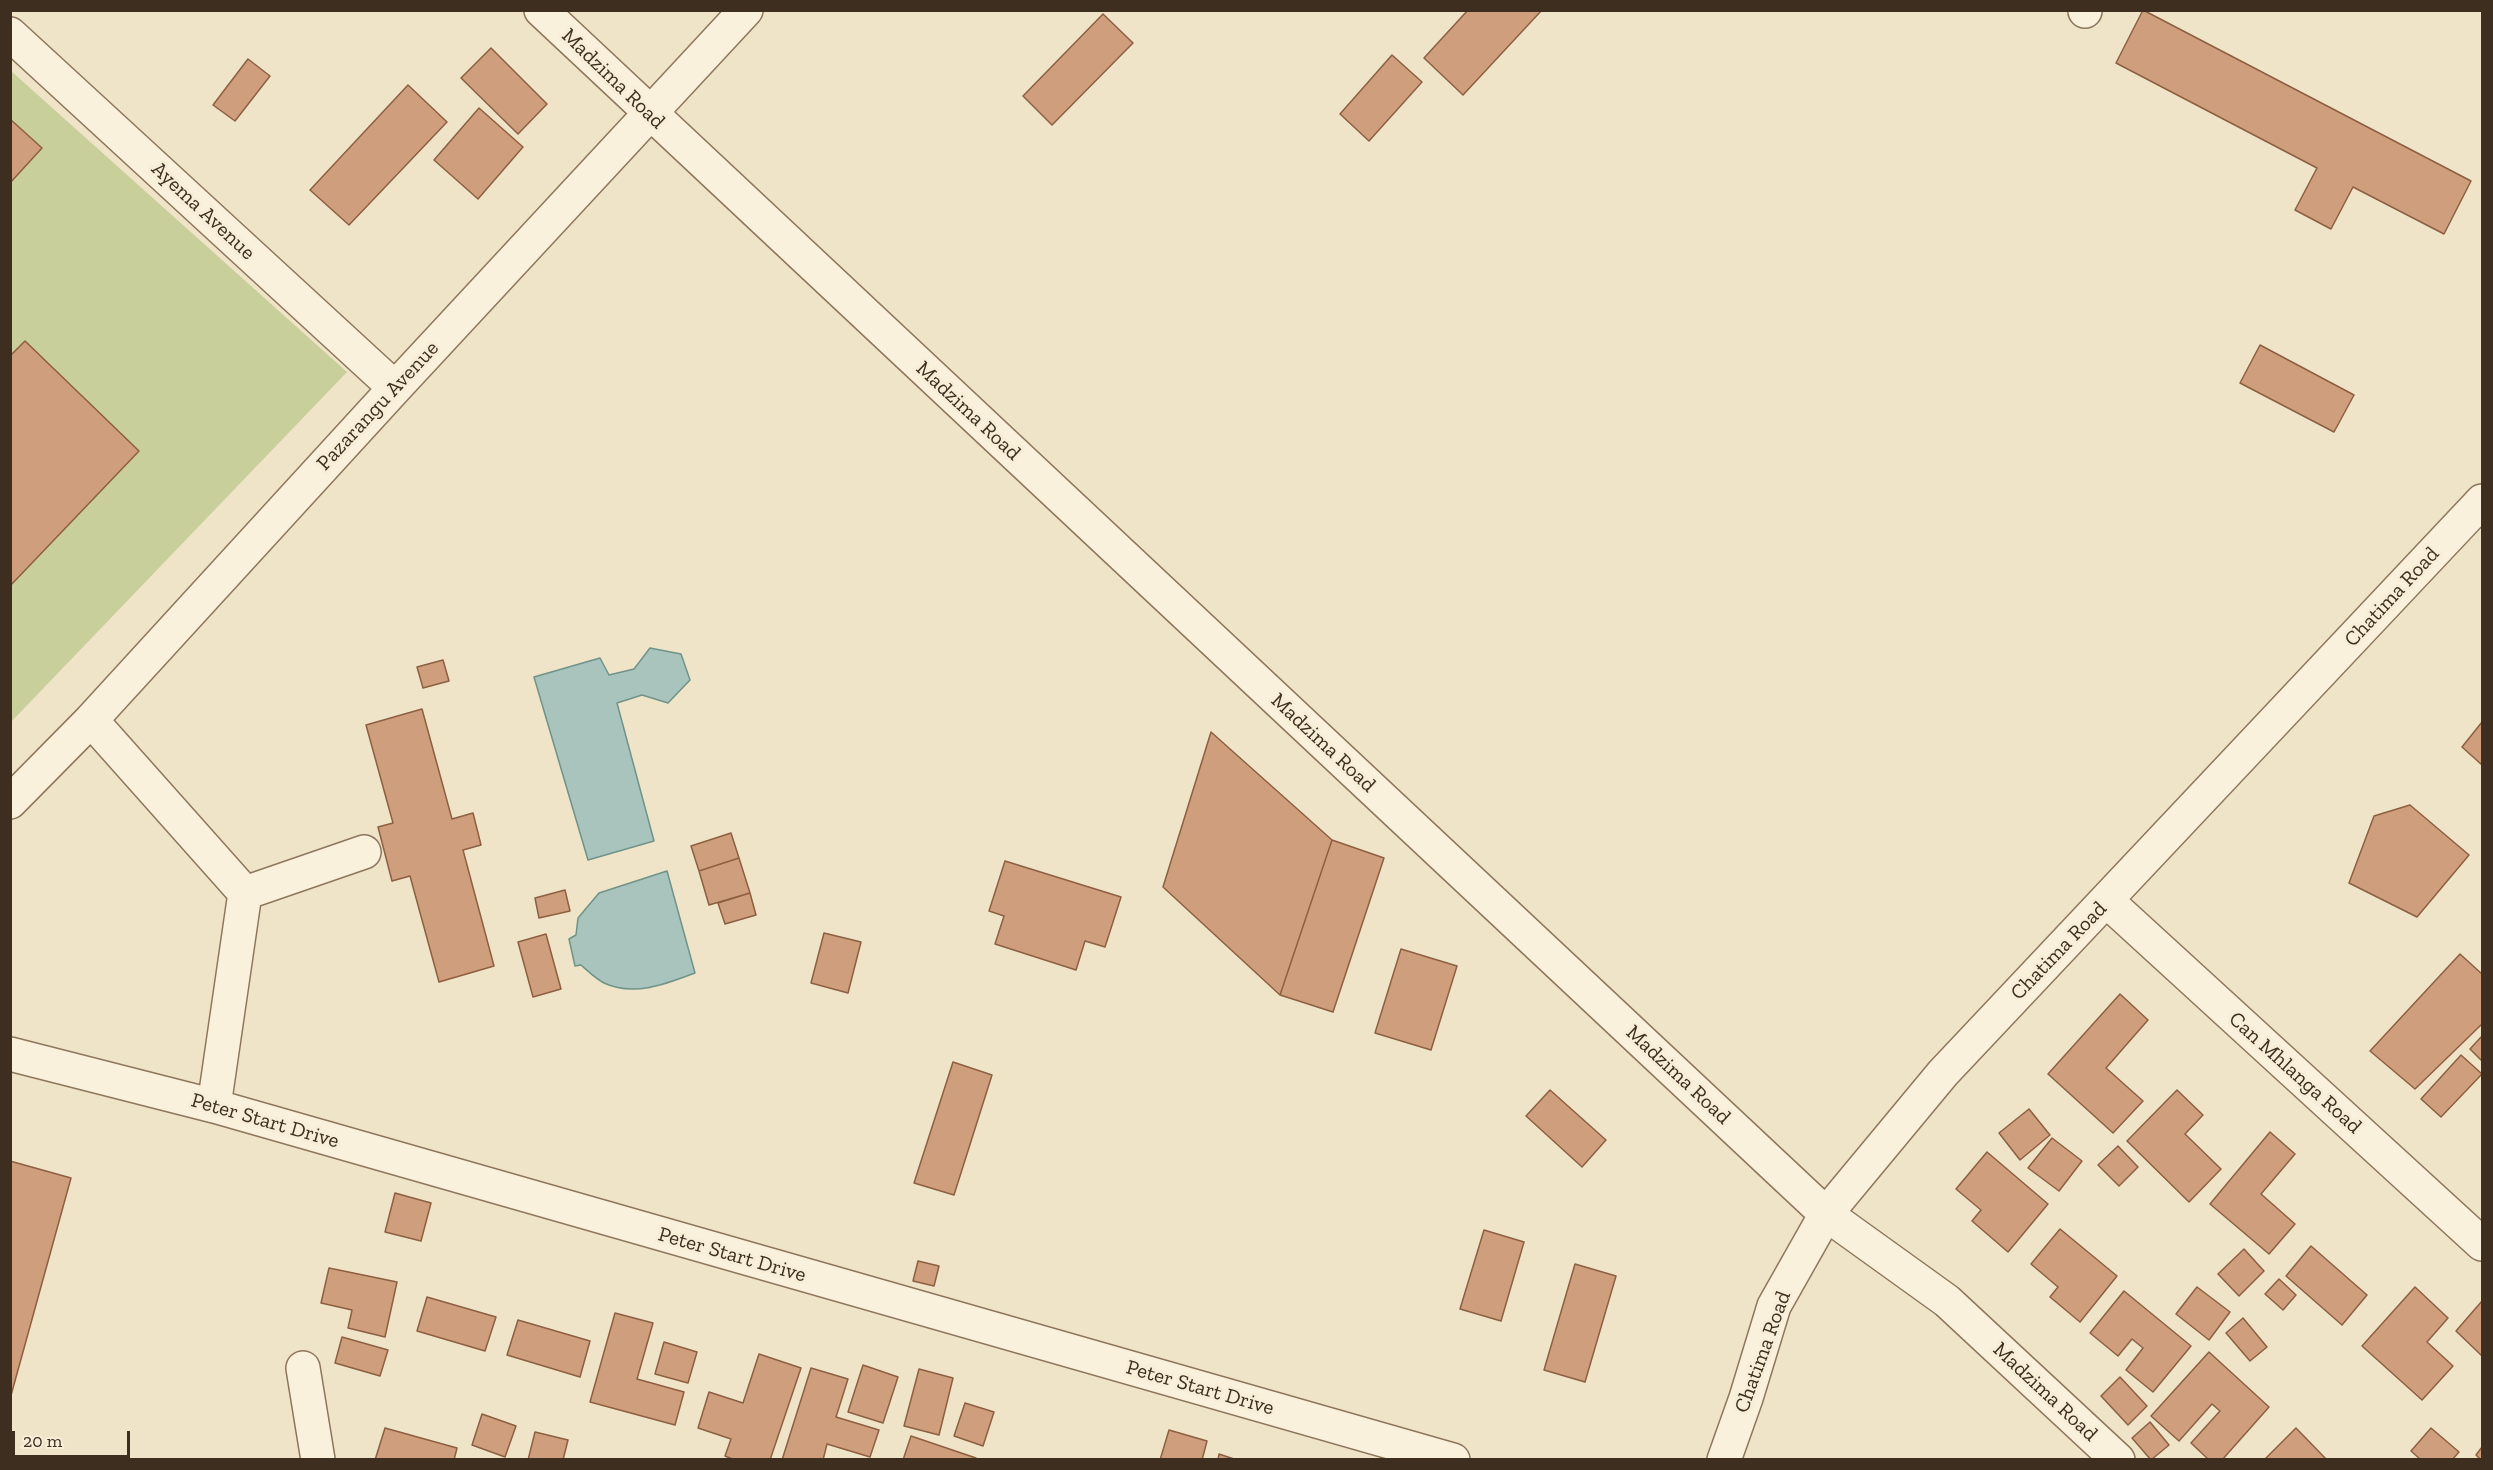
<!DOCTYPE html>
<style>
body{margin:0}
#map{position:relative;width:2493px;height:1470px;overflow:hidden;background:#f0e4c8;font-family:"Zilla Slab",serif}
canvas{display:block}
.frame{position:absolute;inset:0;border:12px solid #3d2e20;pointer-events:none}
.scale{position:absolute;left:12px;top:1431px;width:118px;height:27px;box-sizing:border-box;border:3px solid #3d2e20;border-top:0;padding-left:8px;font-size:18px;line-height:21px;white-space:nowrap;color:#3d2e20;-webkit-text-stroke:4px #f7eed8;paint-order:stroke}
</style>
<div id="map">
<canvas width="2493" height="1470"></canvas>
<div class="frame"></div>
<div class="scale">20 m</div>
</div>
<script>
const ctx = document.querySelector('canvas').getContext('2d');
ctx.lineJoin = 'round';
function fill(path, color) {
  ctx.fillStyle = color;
  ctx.fill(path, 'evenodd');
}
function trace(path, color, width, dash) {
  ctx.strokeStyle = color;
  ctx.lineWidth = width;
  ctx.lineCap = dash ? 'butt' : 'round';
  ctx.setLineDash(dash || []);
  ctx.stroke(path);
}
function drawText(font, color, halo, rows, align = 'center') {
  ctx.font = font + ' "Zilla Slab",serif';
  ctx.lineWidth = 6;
  ctx.setLineDash([]);
  ctx.textBaseline = 'middle';
  ctx.strokeStyle = halo;
  ctx.fillStyle = color;
  for (const [text, x, y, turn = 0] of rows) {
    ctx.save();
    ctx.translate(x, y);
    ctx.rotate((+turn || 0) * Math.PI / 180);
    ctx.textAlign = isNaN(turn) ? turn : align;
    if (halo) ctx.strokeText(text, 0, 0);
    ctx.fillText(text, 0, 0);
    ctx.restore();
  }
}
fill(new Path2D(`
 M10,70l337,302 -336,350z`), '#c9cf9b');
const water = new Path2D(`
 M650,648l31,6 9,26 -22,23 -26,-8 -25,8 37,138 -66,19 -54,-183 66,-19 9,17 25,-6z
 M667,871l28,102c-29,11 -61,24 -91,10 -8,-4 -16,-12 -23,-18l-6,1 -6,-27 7,-4 2,-17 21,-25z`);
fill(water, '#a9c4bc');
trace(water, '#6f938a', 1.5);
const building = new Path2D(`
 M1468,10h74l-79,85 -39,-37z
 M2143,10l328,171 -27,53 -91,-47 -22,42 -36,-19 22,-42 -201,-105z
 M1103,14l30,29 -81,82 -29,-29z
 M491,48l56,56 -29,30 -57,-56z
 M1392,55l30,27 -53,59 -29,-27z
 M248,59l22,17 -35,45 -22,-16z
 M408,85l39,37 -98,103 -39,-35z
 M479,108l44,39 -45,52 -44,-39z
 M10,119l32,29 -32,35z
 M25,341l114,110 -129,135v-230z
 M2260,345l94,50 -20,37 -94,-49z
 M443,660l6,21 -26,7 -6,-21z
 M422,709l30,110 21,-6 8,32 -18,5 31,116 -55,16 -29,-106 -18,5 -14,-54 15,-4 -27,-98z
 M2482,722v43l-20,-18z
 M1211,732l121,108 -52,155 -117,-108z
 M2410,805l59,50 -52,62 -68,-34 25,-67z
 M731,833l8,25 -40,13 -8,-25z
 M1332,840l52,18 -51,154 -53,-17z
 M739,858l11,35 -41,12 -10,-34z
 M1005,861l116,36 -16,50 -20,-6 -9,29 -81,-26 9,-28 -15,-5z
 M565,890l5,21 -31,7 -4,-20z
 M750,893l6,22 -31,9 -7,-21z
 M824,933l37,9 -13,51 -37,-10z
 M546,934l15,55 -28,8 -15,-55z
 M1401,949l56,17 -26,84 -56,-17z
 M2460,954l22,20v50l-67,65 -45,-38z
 M2120,994l28,26 -42,48 37,33 -30,32 -65,-59z
 M2482,1036v25l-12,-12z
 M2461,1055l21,19 -41,43 -20,-18z
 M953,1062l39,13 -38,120 -40,-12z
 M1550,1090l56,50 -24,27 -56,-51z
 M2177,1090l26,25 -18,19 36,35 -32,33 -62,-61z
 M2029,1109l21,26 -30,25 -21,-27z
 M2270,1132l25,22 -34,40 34,30 -26,30 -59,-50z
 M2052,1138l30,23 -23,30 -31,-23z
 M2118,1146l20,21 -19,19 -21,-21z
 M1987,1152l61,52 -40,48 -36,-31 9,-11 -25,-21z
 M10,1161l61,17 -61,221z
 M395,1193l36,10 -10,38 -36,-9z
 M2060,1229l57,47 -37,46 -30,-25 8,-10 -27,-23z
 M1484,1230l40,12 -23,79 -41,-12z
 M2311,1246l56,49 -25,30 -56,-49z
 M2244,1249l20,22 -25,25 -21,-22z
 M918,1261l21,5 -5,20 -21,-5z
 M1575,1264l41,12 -31,106 -41,-12z
 M329,1268l68,14 -12,55 -37,-9 4,-18 -31,-7z
 M2279,1279l17,16 -13,15 -18,-16z
 M2197,1287l33,25 -21,28 -33,-26z
 M2415,1287l33,31 -21,24 26,24 -31,34 -60,-54z
 M2124,1291l67,55 -38,46 -27,-22 17,-22 -11,-9 -14,17 -28,-23z
 M427,1297l69,20 -11,34 -68,-20z
 M2482,1301v55l-26,-25z
 M615,1313l38,10 -16,56 47,13 -9,33 -85,-23z
 M2243,1318l24,29 -17,14 -24,-28z
 M518,1320l72,21 -10,36 -73,-22z
 M342,1337l46,13 -8,26 -45,-13z
 M664,1342l33,10 -9,31 -33,-9z
 M2209,1352l60,55 -47,53h-13l-18,-17 29,-32 -8,-7 -33,37 -28,-25z
 M759,1354l42,14 -31,92h-35l-10,-4 6,-17 -33,-11 11,-36 34,11z
 M863,1365l35,12 -15,46 -35,-11z
 M811,1368l37,11 -12,38 43,13 -9,27 -43,-13 -4,16h-41z
 M919,1369l34,9 -14,57 -35,-9z
 M2120,1377l27,29 -19,19 -27,-29z
 M965,1403l29,9 -11,34 -29,-10z
 M482,1414l34,12 -11,31 -33,-12z
 M2150,1422l19,23 -18,15 -19,-22z
 M385,1428l72,20 -3,12h-79z
 M2296,1428l31,32h-63z
 M2431,1428l28,24 -7,8h-31l-10,-9z
 M1169,1430l38,11 -5,19h-42z
 M535,1432l33,8 -5,20h-35z
 M911,1436l65,22v2h-73z
 M2482,1447v13h-1l-5,-5z
 M1219,1454l18,6h-19z`);
fill(building, '#cf9f7d');
trace(building, '#8d5f41', 1.5);
const minor = new Path2D(`
 M541,10l1285,1204 121,87 171,159
 M2085,10v1
 M10,34l385,354
 M91,720l154,173 -31,213
 M10,802l81,-82 304,-332 351,-378
 M245,893l119,-41
 M2107,901l375,343
 M10,1054l204,52 1239,354
 M303,1368l15,92
 M1724,1460l22,-62 28,-92 52,-92 117,-141 539,-572`);
trace(minor, '#8d765c', 36);
trace(minor, '#faf1dc', 33);
drawText('21px', '#3d2e20', '#f7eed8', [
 ["Madzima Road",613,79,44],
 ["Ayema Avenue",203,211,43],
 ["Pazarangu Avenue",378,406,-47],
 ["Madzima Road",968,411,43],
 ["Chatima Road",2392,597,-47],
 ["Madzima Road",1323,743,43],
 ["Chatima Road",2059,951,-46],
 ["Can Mhlanga Road",2295,1073,42],
 ["Madzima Road",1678,1075,43],
 ["Peter Start Drive",265,1121,16],
 ["Peter Start Drive",732,1255,16],
 ["Chatima Road",1763,1352,-70],
 ["Peter Start Drive",1200,1388,16],
 ["Madzima Road",2045,1392,43]
]);
</script>
